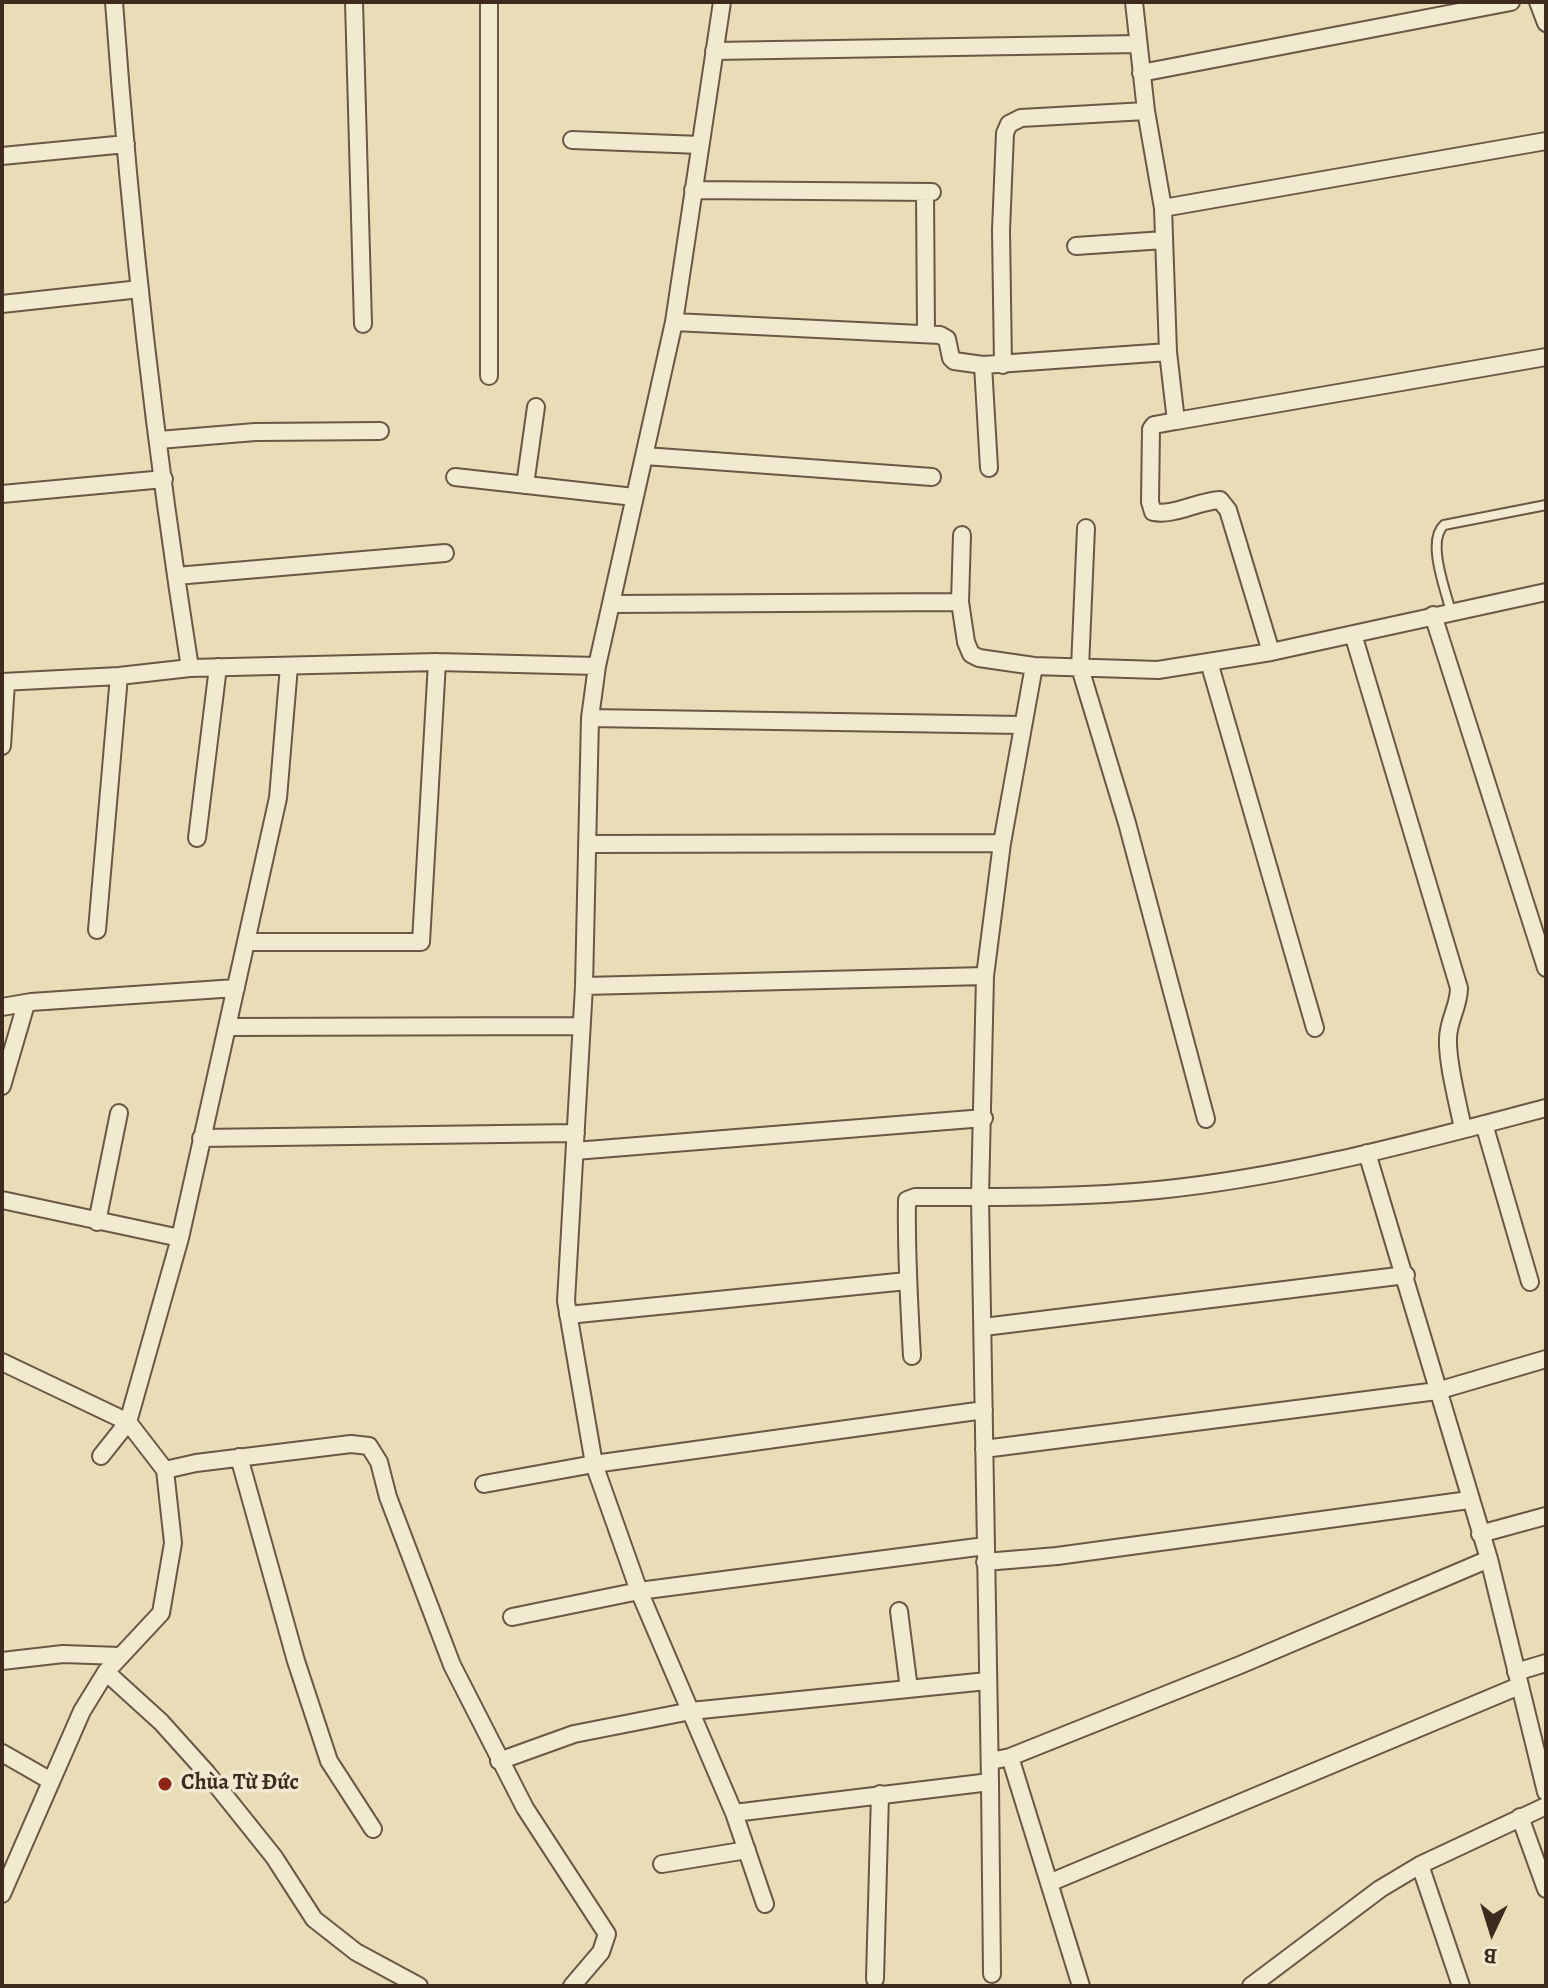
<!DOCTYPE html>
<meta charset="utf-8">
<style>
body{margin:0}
#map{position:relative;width:1548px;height:1988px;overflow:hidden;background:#e9ddb7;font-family:Alegreya,serif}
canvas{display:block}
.frame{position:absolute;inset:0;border:4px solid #3f2a1f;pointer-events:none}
.north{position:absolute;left:1452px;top:1892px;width:80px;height:80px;-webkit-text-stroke:6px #f1e9d0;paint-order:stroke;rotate:184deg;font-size:22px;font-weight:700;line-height:32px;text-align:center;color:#3f2a1f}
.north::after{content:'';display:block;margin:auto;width:28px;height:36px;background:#3f2a1f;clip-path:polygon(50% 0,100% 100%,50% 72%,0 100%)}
</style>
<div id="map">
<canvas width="1548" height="1988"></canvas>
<div class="frame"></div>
<div class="north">B</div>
</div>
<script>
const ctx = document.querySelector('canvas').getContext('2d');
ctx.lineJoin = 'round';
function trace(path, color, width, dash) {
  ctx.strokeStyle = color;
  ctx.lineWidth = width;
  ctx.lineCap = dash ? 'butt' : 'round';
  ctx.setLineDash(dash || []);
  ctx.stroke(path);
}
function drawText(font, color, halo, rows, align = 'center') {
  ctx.font = font + ' Alegreya,serif';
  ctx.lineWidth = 7;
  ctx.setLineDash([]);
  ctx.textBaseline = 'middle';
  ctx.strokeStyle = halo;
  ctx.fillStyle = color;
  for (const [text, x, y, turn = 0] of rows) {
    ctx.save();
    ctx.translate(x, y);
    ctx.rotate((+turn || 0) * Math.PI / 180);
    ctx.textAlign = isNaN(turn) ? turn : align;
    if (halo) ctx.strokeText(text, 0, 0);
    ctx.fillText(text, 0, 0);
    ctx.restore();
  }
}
const lane = new Path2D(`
 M1451,612c-5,-21 -25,-71 -7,-87l102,-20`);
const street = new Path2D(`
 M114,2c16,223 41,445 76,666
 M354,2l9,322
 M489,2v374
 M722,2l-48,320 -77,344 -7,52 -6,268 -18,315 28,163 45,127 95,222 31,91
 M1134,2l12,109 17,97 5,144 8,69 -22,4 -3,4 -1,73 3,10c21,4 45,-11 67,-12l8,10 43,142
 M1538,2l8,21
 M714,51l424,-7
 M1141,73l370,-71
 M572,140l128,5
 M2,156l124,-12
 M693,190l239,2
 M925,192l1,141
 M1163,208l383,-67
 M1076,246l88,-6
 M2,304l138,-15
 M674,322l266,13 7,4 4,19 3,3 29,4 185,-13
 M983,365l6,103
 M1003,365l-2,-135 4,-97 4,-9 12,-6 125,-7
 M1176,421l370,-64
 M159,440l96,-8 125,-1
 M645,456l287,21
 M455,477l179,20
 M525,485l11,-78
 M2,494l162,-15
 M1086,528l-6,140 47,155 79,296
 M176,576l269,-23
 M960,602l2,-67
 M612,604l348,-2 6,40 5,12 8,4 55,8 124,4 113,-18 275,-60
 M1433,615l113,353
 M1353,634l106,354c0,19 -11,32 -11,51 -1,24 10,64 15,90
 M1209,662l106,366
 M2,682l117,-6 71,-8 247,-6 160,4
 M590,718l432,7
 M2,746l4,-64
 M197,838l21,-171
 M587,844l415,-1
 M97,930l22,-254
 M247,942h174l16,-280
 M584,986l401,-10
 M2,1007l29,-5 205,-14
 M227,1027l354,-1
 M2,1086l24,-82
 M1484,1124l46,158
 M201,1138l375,-5
 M575,1151l409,-33
 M1367,1153l122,406 57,233
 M2,1200l178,38
 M97,1222l22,-109
 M568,1315l339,-34
 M984,1327l422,-52
 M912,1356c-3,-52 -6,-104 -5,-156l8,-3c81,0 163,1 243,-7 132,-13 261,-49 388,-82
 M2,1362l126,60 37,48 31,-7 155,-19 18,2 10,16 9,35 64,168 73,143 82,126 -6,18 -29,34
 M984,1449l453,-58 109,-32
 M101,1456l27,-34 52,-184 98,-440 11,-132
 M239,1457l57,204 33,100 44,68
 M484,1484l110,-20 390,-54
 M1480,1534l66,-18
 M985,1562l72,-6 412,-56
 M899,1611l10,78
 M512,1617l127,-26 346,-45
 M2,1661l61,-7 57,2
 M106,1672l55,50 45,50 68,85 40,62 42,33 63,34
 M1516,1672l30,-9
 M2,1753l49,28
 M1010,1757l71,229
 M499,1761l75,-27 117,-23 296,-30
 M991,1761l19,-4 230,-92 249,-106
 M990,1782l2,192
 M734,1813l256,-31 -10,-585 5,-221 17,-133 32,-177
 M1520,1817l26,72
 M662,1864l85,-14
 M1420,1865l41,121
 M1049,1883l470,-197
 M2,1894l80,-183 24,-39 55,-59 12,-70 -8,-73
 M875,1979l5,-185
 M1251,1986l129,-97 40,-24 126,-59`);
trace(lane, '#6a5745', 12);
trace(street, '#6a5745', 20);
trace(lane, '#f1e9d0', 8);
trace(street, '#f1e9d0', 16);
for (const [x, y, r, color] of [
 [165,1784,8,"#8f2418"]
]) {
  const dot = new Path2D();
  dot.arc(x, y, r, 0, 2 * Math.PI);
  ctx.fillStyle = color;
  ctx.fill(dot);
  trace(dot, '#f1e9d0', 3);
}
drawText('bold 22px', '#3f2a1f', '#f1e9d0', [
 ["Chùa Từ Đức",181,1784]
], 'left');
</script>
